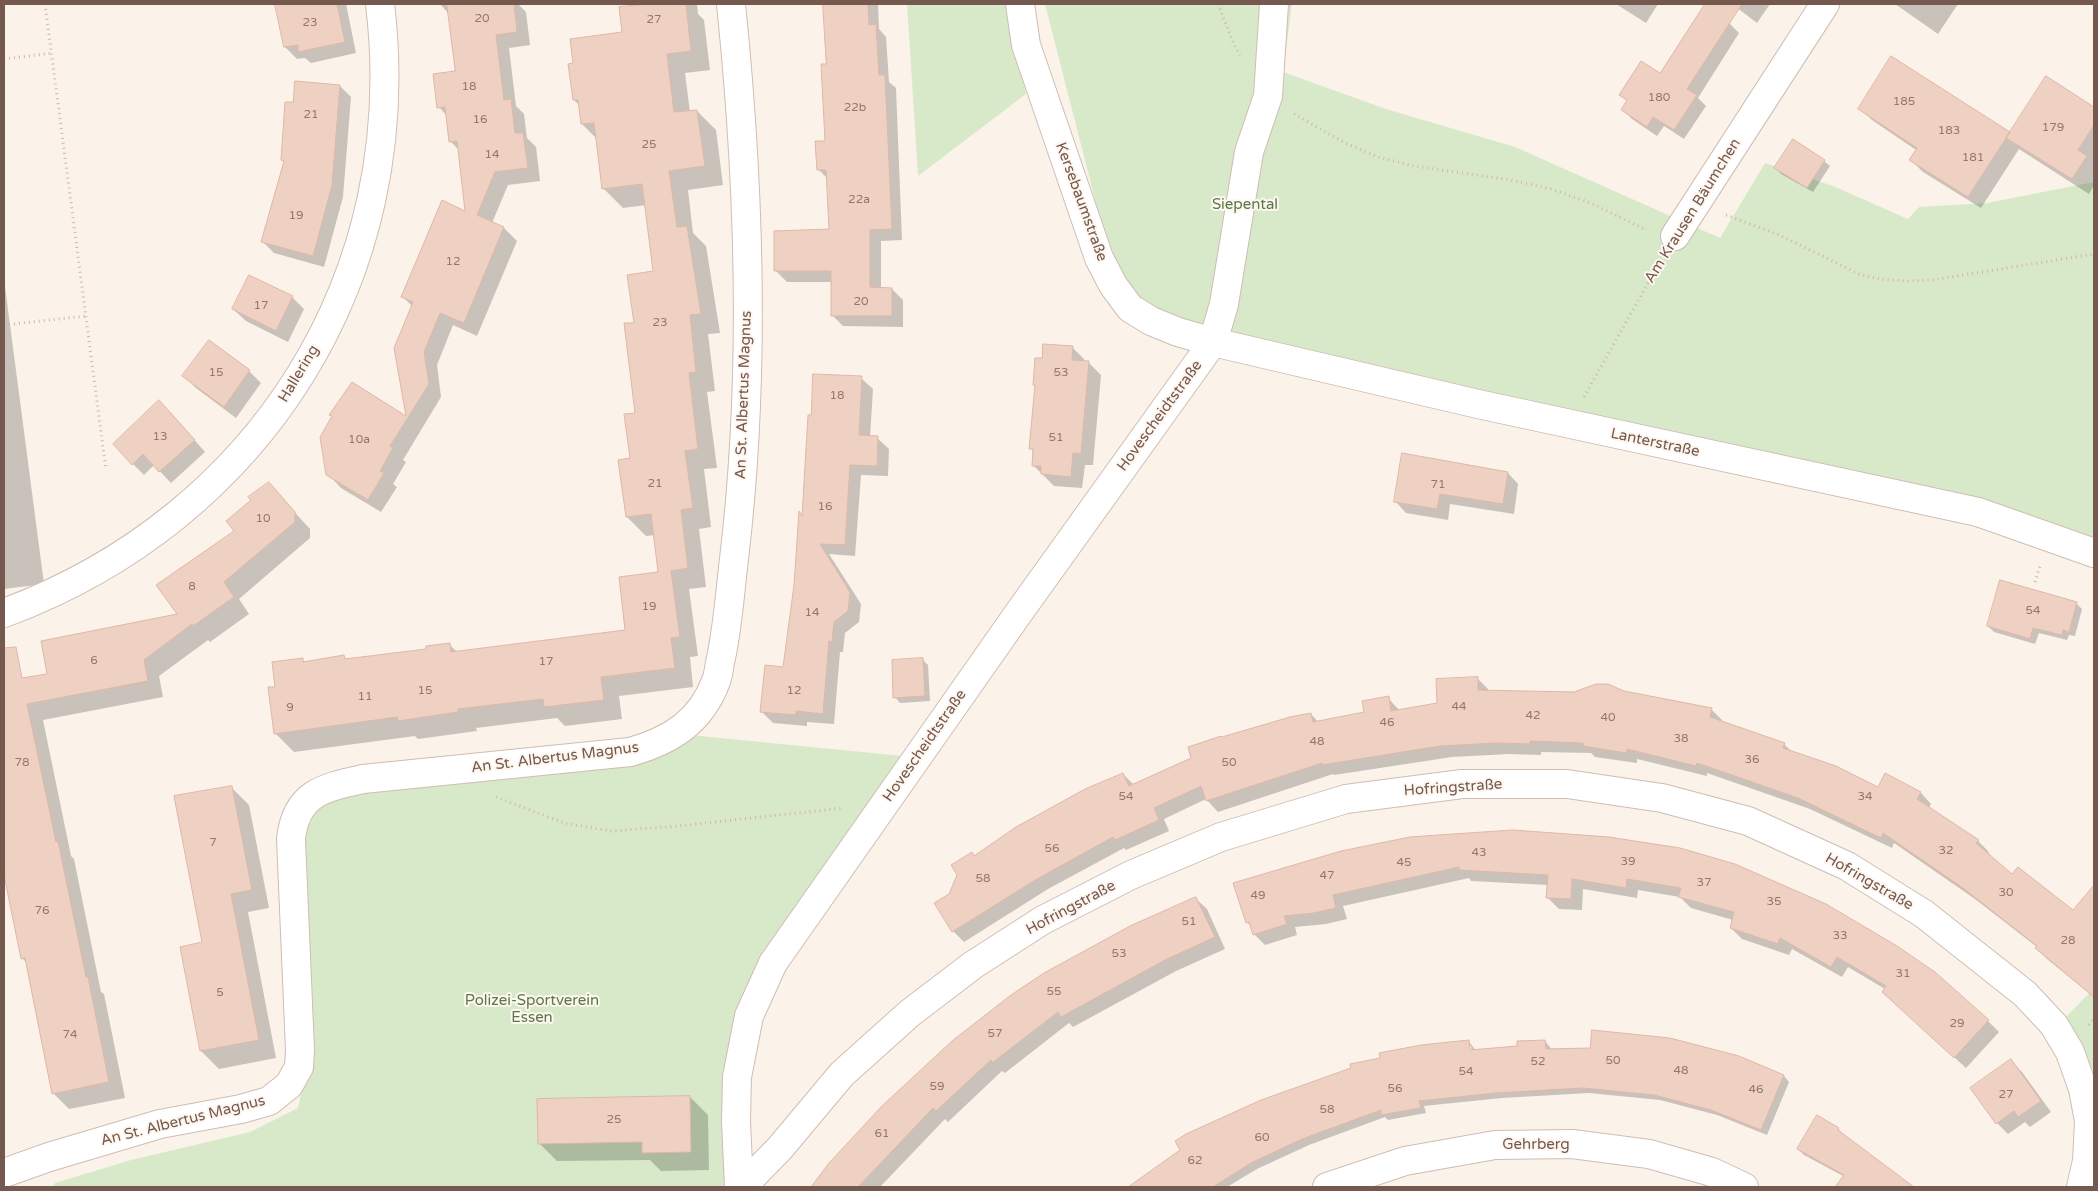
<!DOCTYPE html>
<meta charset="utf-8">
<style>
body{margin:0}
#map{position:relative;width:2098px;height:1191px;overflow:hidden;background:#fbf3ea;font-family:"Varela Round",sans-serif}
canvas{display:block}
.frame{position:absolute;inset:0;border:5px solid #75594f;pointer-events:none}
</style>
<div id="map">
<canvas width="2098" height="1191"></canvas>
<div class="frame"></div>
</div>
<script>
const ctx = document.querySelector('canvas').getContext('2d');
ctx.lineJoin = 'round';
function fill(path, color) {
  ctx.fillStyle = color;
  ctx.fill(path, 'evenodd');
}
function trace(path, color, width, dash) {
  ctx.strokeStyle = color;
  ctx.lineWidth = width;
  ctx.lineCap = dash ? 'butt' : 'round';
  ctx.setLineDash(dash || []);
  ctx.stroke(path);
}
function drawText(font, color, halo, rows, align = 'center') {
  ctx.font = font + ' "Varela Round",sans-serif';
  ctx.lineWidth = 4;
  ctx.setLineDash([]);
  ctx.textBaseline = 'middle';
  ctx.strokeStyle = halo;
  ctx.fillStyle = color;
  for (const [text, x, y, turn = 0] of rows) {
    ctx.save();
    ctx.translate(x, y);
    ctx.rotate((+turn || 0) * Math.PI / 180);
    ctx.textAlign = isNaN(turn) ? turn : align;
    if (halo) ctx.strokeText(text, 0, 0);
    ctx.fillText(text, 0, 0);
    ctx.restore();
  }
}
fill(new Path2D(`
 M907,4h100v8l19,82 -108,82z
 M1045,4h247l-9,68 103,37 129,38 205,91 45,-75 68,23 75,33 11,-12 68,-4 107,-21v370l-883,-213 -86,-44 -16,-41z
 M680,734l233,23 -169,260 -12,170h-679l2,-4 76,-23 119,-28 48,-24 6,-31 -10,-251 35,-34z
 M2094,988v79l-7,6 -27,-50z`), '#d8e9c9');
fill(new Path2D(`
 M276,4h70l10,49 -45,10 -6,-5 -8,1 -12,-12z
 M440,4h78l8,8 4,33 -21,3 7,58 8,8 3,24 9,9 4,34 -32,4 -16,38 12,5 13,13 -40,95 -24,-11 -16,40 4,32 -38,63 3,2 -13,22 4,3 -16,25 -40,-24 -13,-14 5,-57 -2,-2 76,3 5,-112 -9,-9 64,-84 -8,-63 -9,-9 -3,-25 -8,-9 17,-35 -6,-57z
 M651,4h46l1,10 6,6 6,50 -25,3 5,39 7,-1 19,19 7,55 -35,5 5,43 13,13 14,87 -12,1 7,57 -8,1 10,76 -13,1 7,58 -12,2 7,58 -17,2 9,67 -8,1 3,30 -74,9 3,23 -57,7 -8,-8 -81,10 1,3 -59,8 -3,-3 -121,16 -19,-19 2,-45 26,-28 2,2 39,-6 3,4 81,-10 21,-6 8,8 170,-21 33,-58 -5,-38 -9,1 -19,-19 9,-103 -1,-90 19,-52 -8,-67 -23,3 -19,-19 -7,-50 -15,-15 -2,-18 -6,-6 49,-67z
 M824,4h54l1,25 7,8 3,45 7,6 6,152 -21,1v48h11l11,11v27l-60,-1 -11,-11v-33h-45l-12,-12 55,-40 -2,-51 -10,-10 8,-27 1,-77z
 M1616,4h42l-12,19z
 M1732,4h38l-13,19z
 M1895,4h63l-20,30z
 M1729,23l10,10 -41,65 8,8 -22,33 -20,-13 -7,10 -25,-17 -9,-9 5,-8 -8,-8 40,-19z
 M2046,78l48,31v76l-5,9 -70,-45 -38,59 -58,-36 -12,-12 5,-10 -44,-30 -12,-12 150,26z
 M340,86l11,11 -8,100 -19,70 -50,-14 -11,-11 21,-80 -2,-2 12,-57z
 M1824,161l6,5 -17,26 -32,-18 -5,-6z
 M249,276l43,21 12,12 -16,33 -42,-21 -13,-12z
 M4,279l40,305 -40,5z
 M1072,347l12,12v3l5,1 12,12 -8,90h-8l-3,23 -28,-2 -21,-21 1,-13 -3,-3 5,-62 -2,-3 9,-25z
 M249,371l12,12 -25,35 -40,-30 -12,-12z
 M861,378l12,11 -3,48 7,1 12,11 -1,27 -27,-1 -6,81 -26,-2 32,50 -2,18 -14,11 -2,19h-3l-6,72 -27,-2v4l-34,-3 -11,-11 22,-44 19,-151z
 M170,412l35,40 -34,31 -17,-18 -10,10 -11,-11z
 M1403,455l105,18 10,11 -4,30 -64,-10 -2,16 -42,-7 -10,-11z
 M269,484l41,45v9l-71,61 10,15 -39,28 -2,-2 -49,36 4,21 -120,23 28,136 3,3 27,133 3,2 21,104 -56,11 -16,-16 -26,-130 -5,-5 -18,-89v-186l45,-8 130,-61z
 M2076,603l6,6 -7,27 -6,-1 -2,5 -28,-7 -4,11 -41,-12 -6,-6z
 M922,659l6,6 2,36 -30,2 -5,-6z
 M1477,678l11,11v3h135l88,17 11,11 -1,2 63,22 9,9 86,36 6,-14 36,18 10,11 -2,4 49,33 11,11 -2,2 26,22 5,-7 76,61v67l-47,-38 -10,-12 -62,-48 -81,-56 -2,5 -82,-39 -103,-36v3l-70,-17v4l-42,-6 -4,-4 -50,-1v3l-32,-1 -57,3 -118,18 -1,-1 -115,38 -12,-13 -42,20 5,12 -43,19 -2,-2 -76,41 -84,53 -11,-11 -17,-27 14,-9 22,-41 3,3 148,-83 11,11 177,-71 8,9 46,-10 23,-15 12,13 39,-7z
 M231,787l18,18 20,103 -21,4 28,146 -57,11 -18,-18 3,-108z
 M1609,839l379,182 11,11 -33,36 -71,-65 -10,-14 -37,-22 -6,10 -50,-28 -3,6 -47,-16 -11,-11 2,-8 -42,-12 -11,-11 -42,-7 -1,8 -54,-9 -1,21 -23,-1 -12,-12 1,-12 -77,-4 -2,-3 -126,28 4,13 -21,5 -31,3 2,8 -32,10 -11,-11 -2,-7 -5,-5 -13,-38z
 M1195,898l12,11 18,40 -49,22 -103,56 -4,-4 -64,50 -3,-2 -54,51 -3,-3 -65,68h-67l17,-24z
 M1545,1041l5,6 1,3 188,7 45,19 5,6 -22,53 -50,-20 -57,-15 -71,-7 -87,5 -78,8 2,7 -38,7 -3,-3 -76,28 -52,24 -30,18h-94l-1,-1 337,-144 5,6 1,3 43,-4zM1468,1046h3l1,10z
 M2011,1061l11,11 29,40 -21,15 -5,-5 -17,12 -11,-11z
 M690,1097l18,18 1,55 -48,1 -11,-11 -93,1 -18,-18z
 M1838,1129l6,6 67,52h-62l-7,-7 3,-3 -41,-22 -6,-6z`), '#0003');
const building = new Path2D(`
 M275,4h62l8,38 -47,10v-7l-14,2z
 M447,4h67l3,28 -21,3 8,65 7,-1 4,34h8l5,35 -33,4 -18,43 27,12 -40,96 -24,-10 -16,39 5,32 -39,62 3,2 -13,23 4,2 -16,27 -42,-25 -6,-38 12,-21 -3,-1 23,-33 54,34 -12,-68 19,-46 -12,-5 41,-97 23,11 -8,-70 -8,1 -4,-35 -8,1 -4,-34 22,-3z
 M648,4h38l5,47 -24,3 7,58 23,-2 8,56 -36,5 8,56 10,-1 14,88 -11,1 6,57 -7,1 9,76 -13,2 8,57 -12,2 7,58 -17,3 9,66 -9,1 4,30 -74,9 3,23 -60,7 -1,-8 -85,10v3l-60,9 -1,-4 -123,17 -6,-47h7l-3,-25 31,-4v4l41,-7 1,4 81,-10v-3l24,-3 1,9 174,-22 -6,-53 39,-5 -7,-58 -25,3 -8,-57 12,-2 -6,-44 11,-1 -11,-90h10l-7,-48 26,-4 -11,-87 -40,5 -8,-66 -13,1 -3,-24h-5l-5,-36 5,-1 -3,-24 52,-7 -3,-25z
 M823,4h45l1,21 7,-1 3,51h6l7,154 -22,1v57l22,1v28h-61v-45h-57v-40l55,-2 -3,-59h-9l-2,-29h10l-4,-77h5z
 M1705,4h37l-55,85 10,6 -23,35 -21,-13 -6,10 -26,-17 6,-10 -8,-5 22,-34 19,12z
 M1891,56l119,76 -42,65 -59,-37 8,-12 -59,-39z
 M2046,76l48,31v18l-16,25 9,6 -15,23 -66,-41z
 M295,81l45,4 -8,100 -19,71 -52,-14 23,-81 -3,-1 4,-58h8z
 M1793,139l32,21 -18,28 -33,-20z
 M249,275l44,21 -17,35 -44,-22z
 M209,340l41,30 -26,37 -42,-31z
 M1043,344l30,2 -1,14 17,1 -8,93 -8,-1 -2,24 -30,-3v-8h-9l1,-17h-4l6,-64h-2l2,-27h7z
 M813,374l49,2 -3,59 19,1 -1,30 -27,-1 -5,80 -25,-1 30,48 -2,19 -14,11 -2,20 -3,-1 -6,73 -27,-3v4l-36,-3 5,-47 18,2 11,-82 5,-74 3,5 6,-101h3z
 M159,400l36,40 -36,32 -16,-18 -11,11 -19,-21z
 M1402,453l106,19 -5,32 -63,-10 -3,15 -43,-7z
 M269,482l26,30v10l-71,60 10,15 -41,29 -1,-2 -48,36 4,21 -121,23 29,138 2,-1 28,136h2l21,105 -57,12 -27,-136 -4,1 -17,-84v-227l12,-1 6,31 25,-4 -6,-33 136,-27 -21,-29 78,-54 -8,-10 25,-21 -3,-3z
 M2000,580l77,22 -8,30 -6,-2 -1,5 -29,-7 -3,11 -43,-13z
 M923,658l2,38 -32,2 -1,-38z
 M1478,677v13l96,2 22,-8h12l16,7 88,17 -2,9 75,26 -2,5 53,18 42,21 7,-14 36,19 -4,7 62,41 -3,3 36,31 6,-7 55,43 21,-25v112l-59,-49 2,-2 -74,-58 -80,-55 -2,5 -83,-40 -101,-35 -1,3 -69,-17 -1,4 -43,-7v-3l-53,-2v3l-33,-1 -57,3 -118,19v-2l-116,38 -5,-15 -47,22 5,12 -44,20 -2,-3 -76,42 -85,53 -18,-29 15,-9 8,-19 -6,-10 21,-13 2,4 42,-29 69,-38 38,-16 6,13 62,-28 -3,-11 33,-11 1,1 68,-20 21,-4 2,9 51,-10 -2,-11 27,-5 2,15 46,-8 -1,-24z
 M232,786l20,104 -21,4 28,146 -59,11 -20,-104 22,-5 -28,-146z
 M1513,830l96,7 71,11 55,16 91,40 71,42 38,26 54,48 -35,38 -72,-66 4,-6 -49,-29 -6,10 -51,-29 -2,6 -48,-16 4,-16 -56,-15 3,-9 -54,-9 -1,9 -54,-9 -1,20 -25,-1 2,-23 -89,-5v-3l-126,28 3,13 -22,5 -30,3 3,8 -34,11 -4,-13 -3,1 -13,-40 108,-32 69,-14z
 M1196,897l19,40 -50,23 -104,57 -3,-5 -66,51 -1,-3 -55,51 -3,-3 -75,79h-47l18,-24 53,-57 70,-65 59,-46 33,-22 86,-47z
 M1592,1030l78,8 69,18 45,19 -23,55 -50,-20 -57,-15 -71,-7 -87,5 -77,8 2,7 -40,7v-5l-79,29 -51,24 -38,24h-85l52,-37 -5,-9 11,-7 75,-34 90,-32 -1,-4 30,-6 -1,-5 42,-8 48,-5 1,10 47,-4v-5l28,-1 1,9 44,-1z
 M2011,1059l30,42 -23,16 -4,-6 -18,13 -26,-36z
 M690,1096l1,56 -49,1v-11l-104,2 -1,-45z
 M1817,1115l22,13 -1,2 76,57h-79l9,-12 -47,-26z`);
fill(building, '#efd1c3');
trace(building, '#e0b6a5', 1);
const street = new Path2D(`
 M1020,4l6,41 73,213 14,27 17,23 21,13 27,11 35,10 265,62 500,108 116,41
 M1675,236l150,-232
 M4,613c256,-95 409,-337 376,-609
 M4,1173l45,-16 111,-33 81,-15 28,-8 20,-16 10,-18 1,-17 -9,-211c5,-46 32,-51 72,-60l267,-27c40,-11 71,-30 86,-71 3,-7 3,-16 5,-23 7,-33 9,-66 13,-99 22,-184 16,-371 -3,-555
 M739,1187l-3,-66 1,-44 12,-61 24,-53 247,-352 193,-269 11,-38 25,-152 19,-56 6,-92
 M742,1187l38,-39 62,-74 68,-61 63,-48 70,-45 88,-45 90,-38 125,-38 116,-15h105l95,14 86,23 99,45 77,48 101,80 29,31 16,27 13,37 6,32 -2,40 -6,26
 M1327,1187l78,-26 90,-16 77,-1 77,10 63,18 32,15`);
trace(street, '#cfbdb3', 30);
trace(new Path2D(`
 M45,4l61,466
 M1218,4l17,43 5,8
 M4,59l48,-6
 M1294,114l51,29 33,14 36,9 97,14 40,9 40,14 55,27
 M1726,215l51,19 82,40 20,5 27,2 26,-1 162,-26
 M4,325l82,-9
 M1584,397l77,-137
 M2035,582l5,-16
 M496,797l68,26 47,8 68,-5 164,-18
 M2089,1025l5,-7`), '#d4b4a6', 3, [1, 4]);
trace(street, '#fff', 28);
drawText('12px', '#94776c', null, [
 ["20",482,19],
 ["27",654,20],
 ["23",310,23],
 ["18",469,87],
 ["180",1659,98],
 ["185",1904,102],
 ["22b",855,108],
 ["21",311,115],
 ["16",480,120],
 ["179",2053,128],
 ["183",1949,131],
 ["25",649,145],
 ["14",492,155],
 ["181",1973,158],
 ["22a",859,200],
 ["19",296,216],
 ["12",453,262],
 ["20",861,302],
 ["17",261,306],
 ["23",660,323],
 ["15",216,373],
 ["53",1061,373],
 ["18",837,396],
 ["13",160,437],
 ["51",1056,438],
 ["10a",359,440],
 ["21",655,484],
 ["71",1438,485],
 ["16",825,507],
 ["10",263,519],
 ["8",192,587],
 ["19",649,607],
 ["54",2033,611],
 ["14",812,613],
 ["6",94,661],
 ["17",546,662],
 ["15",425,691],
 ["12",794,691],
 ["11",365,697],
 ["44",1459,707],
 ["9",290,708],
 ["42",1533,716],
 ["40",1608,718],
 ["46",1387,723],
 ["38",1681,739],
 ["48",1317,742],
 ["36",1752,760],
 ["78",22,763],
 ["50",1229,763],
 ["54",1126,797],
 ["34",1865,797],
 ["7",213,843],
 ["56",1052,849],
 ["32",1946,851],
 ["43",1479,853],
 ["39",1628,862],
 ["45",1404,863],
 ["47",1327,876],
 ["58",983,879],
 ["37",1704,883],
 ["30",2006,893],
 ["49",1258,896],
 ["35",1774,902],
 ["76",42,911],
 ["51",1189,922],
 ["33",1840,936],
 ["28",2068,941],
 ["53",1119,954],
 ["31",1903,974],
 ["55",1054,992],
 ["5",220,993],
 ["29",1957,1024],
 ["57",995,1034],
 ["74",70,1035],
 ["50",1613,1061],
 ["52",1538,1062],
 ["48",1681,1071],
 ["54",1466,1072],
 ["59",937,1087],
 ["56",1395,1089],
 ["46",1756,1090],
 ["27",2006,1095],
 ["58",1327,1110],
 ["25",614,1120],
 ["61",882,1134],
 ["60",1262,1138],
 ["62",1195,1161]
]);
drawText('15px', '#75594f', '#fef7f0', [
 ["Kersebaumstraße",1081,202,70],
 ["Am Krausen Bäumchen",1693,211,-58],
 ["Hallering",299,374,-59],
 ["An St. Albertus Magnus",744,395,-88],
 ["Hovescheidtstraße",1160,416,-54],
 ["Lanterstraße",1655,443,12],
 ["Hovescheidtstraße",925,746,-55],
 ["An St. Albertus Magnus",555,758,-7],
 ["Hofringstraße",1453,788,-4],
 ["Hofringstraße",1869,882,30],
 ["Hofringstraße",1071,908,-28],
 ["An St. Albertus Magnus",183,1121,-14],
 ["Gehrberg",1536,1145]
]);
drawText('15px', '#5b7947', '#fef7f0', [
 ["Siepental",1245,205],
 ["Polizei-Sportverein",532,1001],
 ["Essen",532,1018]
]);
</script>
